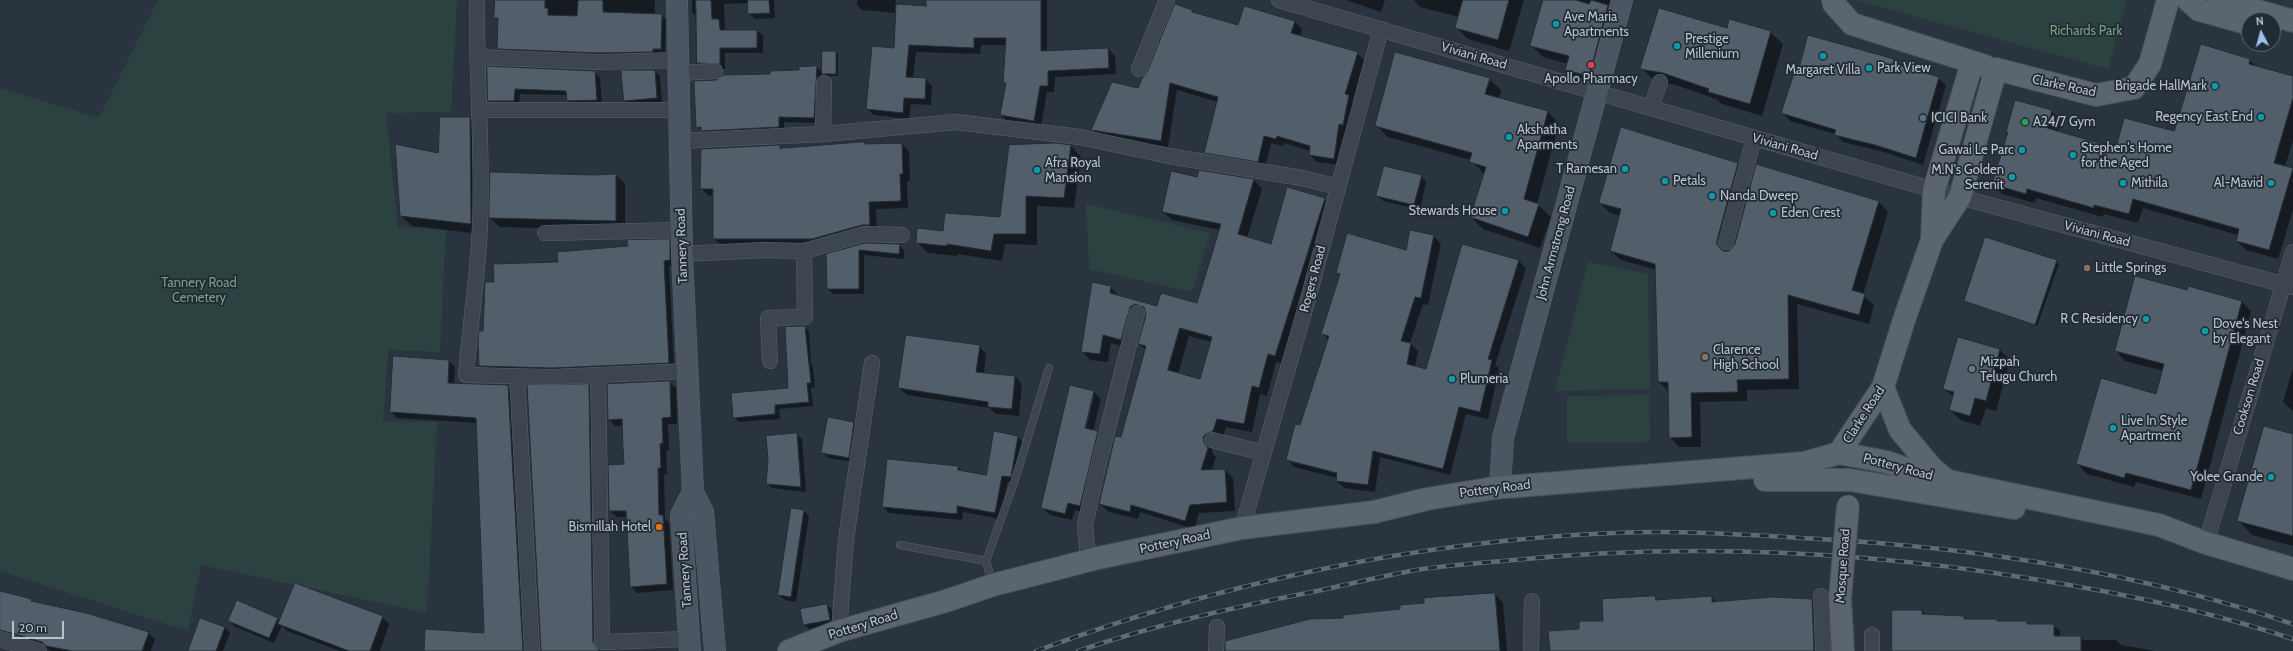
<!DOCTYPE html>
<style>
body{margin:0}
#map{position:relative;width:2293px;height:651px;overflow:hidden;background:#29343f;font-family:Cabin,sans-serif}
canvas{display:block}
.north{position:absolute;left:2241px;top:12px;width:40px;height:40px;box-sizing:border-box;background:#212b35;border:1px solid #5e6771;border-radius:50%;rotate:354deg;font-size:11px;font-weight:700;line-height:16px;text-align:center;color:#b9c1ca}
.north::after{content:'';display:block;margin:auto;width:14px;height:18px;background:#9ac2ee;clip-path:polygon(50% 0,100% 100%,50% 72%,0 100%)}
.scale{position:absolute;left:12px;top:621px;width:52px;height:18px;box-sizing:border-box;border:2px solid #b9c1ca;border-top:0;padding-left:5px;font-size:12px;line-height:14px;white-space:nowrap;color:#b9c1ca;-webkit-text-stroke:3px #212b35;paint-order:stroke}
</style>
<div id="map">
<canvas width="2293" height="651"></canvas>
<div class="north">N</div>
<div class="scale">20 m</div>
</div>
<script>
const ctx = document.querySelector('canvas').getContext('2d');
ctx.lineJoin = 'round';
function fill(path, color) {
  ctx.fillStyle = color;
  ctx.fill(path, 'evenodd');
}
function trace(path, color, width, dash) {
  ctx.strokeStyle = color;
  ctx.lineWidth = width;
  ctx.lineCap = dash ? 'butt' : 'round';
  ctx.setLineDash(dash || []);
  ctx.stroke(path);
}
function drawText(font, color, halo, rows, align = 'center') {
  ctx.font = font + ' Cabin,sans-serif';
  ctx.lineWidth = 3.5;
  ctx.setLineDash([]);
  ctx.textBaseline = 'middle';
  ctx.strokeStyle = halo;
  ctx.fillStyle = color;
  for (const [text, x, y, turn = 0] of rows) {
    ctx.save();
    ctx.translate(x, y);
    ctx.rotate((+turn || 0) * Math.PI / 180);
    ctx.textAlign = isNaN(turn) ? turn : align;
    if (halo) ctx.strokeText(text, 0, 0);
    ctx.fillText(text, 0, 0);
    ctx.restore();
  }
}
fill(new Path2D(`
 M158,0h299l-6,112 -65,1 12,114 48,3 -6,122 -52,-2 -5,71 54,1 -10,191 -226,-48 -13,66 -188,-60v-483l99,30z
 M1855,0h272l-19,69z
 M1086,204l124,29 -18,59 -103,-23z
 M1588,262l60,12 2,115 -95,2z
 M1649,395l1,47 -83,1v-47z`), '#2c4241');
fill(new Path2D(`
 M496,0h159v14l6,1 5,4 -1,34 -7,3 -155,-3 -5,-5 1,-27 -4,-3z
 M692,0h82l1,18 -20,1 -6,-5v-11l-25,1 1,27h32l6,5v17h-38v16l-22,-1 -5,-5 -1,-46 -5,-5z
 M857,0h39l-1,13 -33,-3 -5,-5z
 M927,0h120v52l61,-3 7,7 1,18 -61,3 -1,15h-7l-6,35 -33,-5 -7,-7 6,-29 -3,-3 2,-38h-25l-1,9 -64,-2 -3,26 12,1 7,7 -1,19 -20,-1 -2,15 -35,-4 -7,-6 28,-60 32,-42z
 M1346,0h39l-4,12z
 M1414,0h110l-15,51 -41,-12 -12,-12 3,-10 -39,-10z
 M1544,0h70l-14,87 -22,-6 -12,-12 2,-5 -25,-7 -12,-12z
 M1192,11l3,3 44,13 56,-5 7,7 -2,8 57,16 7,7 -11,40 3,3 -15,62 -24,-3 -7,-7v-4l-26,-8 -1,3 -12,-3 -6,25 -53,-8 -7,-8 13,-50 -41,-12 -9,57 -69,-10 -7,-7 47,-41z
 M1727,29l43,3 13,12 -21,72 -40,-12 -6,-5 -40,-14 -22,-4 -12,-13z
 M835,52l3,2v22h-13l-2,-3z
 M1893,59l7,7 38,12 8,7 -23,80 -39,-13 -41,-10 -8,-8 -45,-13 -7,-8z
 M2250,60l6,7 37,10v63l-8,27 8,3v40l-15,49 -32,-9 -9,-9 1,-6 -95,-27 -5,15 -34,-9 -1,3 -67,-19 -1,5 -33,-9 -9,-10 16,-51 -2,-1 44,-21 10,9 -3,12 59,17 57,-17z
 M488,67l106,5 6,5 2,28 -28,1 -6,-5v-6l-48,-1 -1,12h-25l-5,-5z
 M817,67l5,5 -3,51 -35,-1v10l-77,3 -10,-8 74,-52z
 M655,71l5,5 2,27 -32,2 -5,-5z
 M1489,79l12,11 -2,9 49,13 11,12 -22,80 14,13 -11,31 -57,-19 -12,-12 14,-42 -14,-15 -83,-23 -12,-12z
 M470,118l10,11 1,105 -69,-8 -11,-10 38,-61z
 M864,143l2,2 36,-1 7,7 1,30h-3l1,27 -32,1 1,23 -57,14h-98l-8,-7v-43h-5l-8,-8 79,-42 2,3z
 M1071,146l10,11 -7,51 -37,-2v39l-32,-1 -3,17 -45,-7v2l-29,-3 -11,-11 27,-10 57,-14z
 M1738,163l9,10 -20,79 152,-50 9,10 -25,83 11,10 -5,19 -72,-20 2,85 -52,1v11l-47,1 1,45h-22l-9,-10 -1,-45 -10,-10 -2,-112 -36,-10 -10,-9 10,-35 -11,-3 -10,-10zM1715,240l11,12h-3l-10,-10z
 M616,175l9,9v46l-125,-3 -10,-9 103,-42z
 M1421,176l5,6 -6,28 -37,-9 -6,-5z
 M1198,178l56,2 8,9 -15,49 25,7 52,-46 9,8 -50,157 -7,-2 -9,34 -7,-2 -8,38 -26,-5 -4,13 -10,6v6l4,5 -4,13h13l8,8 2,33 -36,2 -5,16 -54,-17 -2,7 -29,-7 -9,-8 21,-65 25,-89 -7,-6 7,-31 -7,2 -10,33 -18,-5 -3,19 -18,-2 -8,-9 29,-64 8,9 39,11 40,-3 22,-74 -48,-10 -9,-8zM1189,336l22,6 -10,38 -23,-6z
 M1411,231l23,5 7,8 -13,61 -5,-1 -13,39 8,8 -3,16 12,3 36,-125 56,16 7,7 -31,97 4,3 -11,51 -22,-5 -16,61 -70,-18 -5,35 -31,-4 -7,-7v-3l-43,-11 -7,-8 14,-33 27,-86 -6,-7 18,-57 -3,-4 70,-21z
 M669,240l6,6v19l-6,1 5,102 -189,3 -5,-5 4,-34 75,-69 70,-16z
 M865,244l34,1 5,5v9l-40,-4v39h-31l-5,-5 -1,-34z
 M2056,261l3,3 -22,62 -72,-25z
 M2189,288l53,14 9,9 -50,188 -65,-17 -2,5 -47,-13 -10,-10 80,-69 7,-24 -39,-10 -9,-10 72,-60z
 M805,327l4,5 2,32 2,2 2,21 -4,1 2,18 -34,3 1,10 -41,3 -5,-5 55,-28z
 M979,346l7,8 -2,19 31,3 7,8 -3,32 -23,-2 -6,-6 -83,-13 -8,-7z
 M2000,350l10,10 -14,51 -10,-3 -6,18 -19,-6 -11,-10 4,-12 -9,-9z
 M449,361l6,6 -1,17 54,2 6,6 15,259h-104l60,-16 -8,-212 -80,-5 -6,-6z
 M2293,368v43l-10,-9z
 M669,382l7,6 1,36h-9l1,26h-3l1,24h-3l1,44 4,5 4,67 -36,3 -6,-7 -4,-69h-10l-7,-6 15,-46 -2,-39h-8l-6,-7z
 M589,385l6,7 5,259h-58z
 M1094,392l7,7 -8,32 12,8 -18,74 -12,-3 -3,10 -22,-5 -7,-7zM1092,396h2l-9,37 -2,-1z
 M854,423l5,5 -5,34 -26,-4 -5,-5z
 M995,433l23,4 6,6 -8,40 -8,-2 -8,38 -37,-7 -1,8 -73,-7 -6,-6 75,-40 5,5 24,5z
 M796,434l6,5 4,53 -34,-4 -5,-5z
 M2293,435v111l-41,-11 -14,-15z
 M804,511l5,5 -13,86 -11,-2 -6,-5z
 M0,592l148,41 7,6 -4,12h-99l-42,-15 -10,1z
 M1495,594l8,9 4,48h-274l112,-32z
 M1655,597l4,3 52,-3 6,5 95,-2 6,6 1,45h-268l29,-21 24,-8z
 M827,605l5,5 3,15 -26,4 -5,-5z
 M1922,611l4,4 37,2 3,3 60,2 3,3h24l7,6v6h20l4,3h32l5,5 34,6h-262z
 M382,617l7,7 -9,27h-40l-53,-20 -5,-5 -8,17 -40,-17 -5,-6 49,-1 2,2z
 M225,627l5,6 -7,18h-32z`), '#0007');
const building = new Path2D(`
 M495,0h50v8h3v7l29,1 1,-16h25v12l59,2 -1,35h-8v3l-55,1 -101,-4 1,-31h-4z
 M696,0h15l1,19h7l1,11h37v18h-37v16l-23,-1z
 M748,0h21l1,13 -22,1z
 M926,0h115v51l67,-3 1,20 -61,3v15h-8l-6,35 -34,-6 6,-32h-3l3,-45h-32v10l-65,-3 -3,32 20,1 -1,21 -21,-1 -1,15 -37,-4 6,-63 22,2 2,-44 30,2z
 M1463,0h46l-11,40 -43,-12z
 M1543,0h33l13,4 2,-4 17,5 -19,71 -24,-6 4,-14 -39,-10z
 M1175,4l17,6v2l46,13 6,-19 51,15 -4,12 67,19 -13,42 4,1 -6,30 -4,-1 -5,35 -25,-4 1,-9 -33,-10 -1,3 -12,-3 -6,26 -54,-9 14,-56 -48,-14 -9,58 -70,-11 21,-48 26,6 5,-11 4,-5z
 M1659,8l68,20 2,-9 42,12 -21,73 -42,-12 1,-3 -46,-16 -23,-4z
 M1808,35l86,24 -1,4 46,14 -23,81 -41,-13 -41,-10 2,-5 -55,-17 14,-43 3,1z
 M2201,44l49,15 -1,5 44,12v22l-19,65 19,5 -24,82 -33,-9 3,-12 -106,-30 -4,15 -35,-9v3l-67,-19 -1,5 -34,-10 16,-52h-2l9,-32 37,10 -5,18 69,20 8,-30 50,13z
 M822,51h14v23h-14z
 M1395,52l95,26 -5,16 63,17 -24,88 15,5 -11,33 -58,-20 16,-50 -17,-5 3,-9 -97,-27z
 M487,66l108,5 2,29 -30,1 -1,-10 -51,-2 -1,12h-26z
 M817,66l-3,52 -35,-1v10l-78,4v-4l-5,1 -2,-47 22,-1 7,-5 47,-1v-3l29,-1v-3z
 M621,70h34l2,28 -33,3z
 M440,117h30l1,107 -71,-8 -5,-72 43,9z
 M1621,127l117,36 -21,77v5l6,6h6l6,-7 21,-80 123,37 -27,89 13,4 -6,21 -71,-20 1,84 -52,1 1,12 -47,1 1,44 -23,1 -1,-56h-10l-3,-118 -45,-13 11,-42 -22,-6z
 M865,142v2l37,-1 1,31h-3l1,27 -32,1 1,23h-8l-50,14h-99v-50h-13l1,-40 79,-4v3z
 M1056,143l15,2 -7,53 -38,-2v38h-32l-3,17 -44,-7v2l-31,-3 1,-15 26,3 2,-18 55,4 9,-72z
 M1384,166l38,9 -8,30 -38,-9z
 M1199,170l55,9 -16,55 33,10 16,-57 38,11 -50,158 -7,-2 -9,34 -7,-2 -8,38 -27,-5 -4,12 -7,3 -3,3 1,6 4,5 -7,22 24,-1 2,33 -37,3 -5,16 -54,-16 -1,7 -31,-8 16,-68 6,1 25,-91 -8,-2 8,-29 -2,-8 -9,-3 -5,3 -9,33 -18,-5 -3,19 -19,-2 11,-70 19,4 -1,7 47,13 4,-13 36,10 24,-79 -59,-12 9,-41 26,6zM1180,328l32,9 -12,42 -32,-9z
 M490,172l103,3 23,-1v47l-127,-3z
 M1410,230l24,5 -13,63 -6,-1 -14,44 10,2 -4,21 19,5 36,-125 57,16 -31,99 4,1 -12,52 -21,-5 -16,62 -70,-18 -5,34 -32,-4 1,-8 -51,-13 9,-36 5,1 29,-89 -8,-2 19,-60 -4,-1 11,-40 59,17z
 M1985,237l72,23 -22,65 -71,-24z
 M670,239v21l-6,1 5,102 -117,5 -73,-2 -1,-24 1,-11h4l2,-49h9l-1,-18 65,-2 -1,-10 71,-6 -1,-6z
 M865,243l35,1 -1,10 -40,-4v39h-32l-1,-35z
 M2135,276l52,14 1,-4 54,15 -51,189 -65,-17 -2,5 -48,-14 25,-86 55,16 8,-30 -49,-13z
 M805,326l6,57h-4l2,19 -34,3v9l-42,4 -2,-25 57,-5 -3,-61z
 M906,335l74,10 -4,27 39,4 -3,33 -24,-2v-5l-90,-14z
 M1958,337l42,12 -14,52 -11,-3 -5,18 -21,-6 5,-18 -11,-3z
 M393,356l56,4 -1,23 60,2 15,266h-99l1,-22 59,4 -8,-215 -86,-6z
 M670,381l1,36 -9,1 1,25 -3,1 1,24h-3l1,47h4l4,69 -37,3 -4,-76h-17l-1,-46 16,-1 -1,-16 -1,-29 -14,1 -1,-36z
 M589,384l4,258 6,9h-58l-14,-266z
 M1070,385l24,6 -9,37 13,3 -18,75 -12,-3 -3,11 -24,-6z
 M828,417l26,5 -5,36 -28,-5z
 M2264,426l29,8v102l-56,-15z
 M994,431l24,5 -7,41 -9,-1 -7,37 -38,-7v8l-75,-7 5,-48 71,7v4l28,5z
 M797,433l4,54 -35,-3 2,-23 -2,-25z
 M791,508l13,2 -13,87 -13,-2z
 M295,583l88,33 -13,35h-21l-71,-27z
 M0,591l32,8 -1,2 55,12 63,19 -7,19h-69l-27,-5 -4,-4 -42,-12z
 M1495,593l5,58h-275v-10l85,-22 33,-1v-3l57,-6v-4l24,-2v-5z
 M1655,596l1,4 56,-4v6l60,-5 40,2 2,52h-264l-2,-20 31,-2v-8h24l-1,-22z
 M237,600l41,18 -9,20 -41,-17z
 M827,604l3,16 -27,5 -3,-16z
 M1892,610h30v4l42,2v3h33v2h30v3h27v12h27v15h-189z
 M200,618l25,9 -9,24h-28z`);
fill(building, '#525f6a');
trace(building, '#242d37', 1);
const lane = new Path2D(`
 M900,545l86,16
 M992,582l-6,-21 28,-78 35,-115`);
const street = new Path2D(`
 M477,0c-1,75 6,149 3,224 -2,51 -10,101 -14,151l86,2 135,-6
 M1279,0l655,190 359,97
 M477,57l121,5 80,-2
 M1139,69l28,-69
 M679,73l36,-2
 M1651,108l9,-26
 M481,110h198
 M823,134l1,-51
 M679,141l144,-7 133,-12 124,15 89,19 133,22 36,9
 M545,233l136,-3
 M1726,242l28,-104
 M804,251l60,-17 38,1
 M682,254l82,-4 40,1 1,66 -37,1 2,43
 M598,375l4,267 87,-3
 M517,376l15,275
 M1212,440l52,13
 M1242,528l66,-229 73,-270
 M2206,543l87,-291
 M1088,560l-3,-35 12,-54 40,-158
 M1821,596l2,55
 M839,631l7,-92 26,-176
 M0,639l39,12
 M1216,651l1,-24
 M1531,651l1,-50
 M1872,651v-16`);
const secondary = new Path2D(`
 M677,0l5,254 11,238 10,20 12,139
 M1500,487l3,-49 119,-438
 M690,651l-9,-136 12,-23`);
const primary = new Path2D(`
 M1833,0l1,4 18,20 133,42
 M2188,0l11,10 47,13
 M2219,0l74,21
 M1932,240l2,-50 38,-127
 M1883,387l17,43 31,37 14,12
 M1839,453l44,-66 21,-67 28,-80 28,-43 36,-128 100,26 38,-7 16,-24 18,-64
 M1765,480h85l164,28
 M1840,598l3,53
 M789,651l50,-20 107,-30 47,-16 105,-27 144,-30 132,-16 53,-13 67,-11 310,-25 35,-10 48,9 42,15 230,48 47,18 87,26`);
trace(lane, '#5b646d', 8);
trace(street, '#5b646d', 16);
trace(secondary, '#5b646d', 22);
trace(primary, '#464f59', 24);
trace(lane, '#3d464f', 7);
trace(street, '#3d464f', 15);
trace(secondary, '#4b5662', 21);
trace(primary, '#5b656f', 22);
const rail = new Path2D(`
 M1036,651c184,-68 381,-110 578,-118 68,-3 137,2 205,6 161,9 322,34 474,85
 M1078,651c76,-26 156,-44 234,-59 35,-7 69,-16 104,-22 32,-5 66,-7 98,-10 174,-17 348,-9 519,19 88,14 176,32 260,60`);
trace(rail, '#5f6b76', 4.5);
trace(rail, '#212b35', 3, [9]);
const primaryBridge = new Path2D(`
 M1840,598l8,-92`);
trace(primaryBridge, '#464f59', 24, []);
trace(primaryBridge, '#5b656f', 22);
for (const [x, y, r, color] of [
 [1556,24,4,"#0f9aa8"],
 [1677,46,4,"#0f9aa8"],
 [1823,56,4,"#0f9aa8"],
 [1591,65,4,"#e0444e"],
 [1869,68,4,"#0f9aa8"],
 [2215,86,4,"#0f9aa8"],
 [2261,117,4,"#0f9aa8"],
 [1923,118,4,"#5c6f8a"],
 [2025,122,4,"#2e9e5b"],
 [1509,137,4,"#0f9aa8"],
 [2022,150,4,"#0f9aa8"],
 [2073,155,4,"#0f9aa8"],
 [1625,169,4,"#0f9aa8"],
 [1037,170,4,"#0f9aa8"],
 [2012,177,4,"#0f9aa8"],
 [1665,181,4,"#0f9aa8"],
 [2123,183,4,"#0f9aa8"],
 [2271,183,4,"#0f9aa8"],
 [1712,196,4,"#0f9aa8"],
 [1505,211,4,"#0f9aa8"],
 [1773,213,4,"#0f9aa8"],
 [2087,268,4,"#8d6e63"],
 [2146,319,4,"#0f9aa8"],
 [2205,331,4,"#0f9aa8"],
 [1705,357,4,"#8d6e63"],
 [1972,369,4,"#6b7280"],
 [1452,379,4,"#0f9aa8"],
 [2113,428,4,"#0f9aa8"],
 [2271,477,4,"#0f9aa8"],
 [659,527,4,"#e8710a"]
]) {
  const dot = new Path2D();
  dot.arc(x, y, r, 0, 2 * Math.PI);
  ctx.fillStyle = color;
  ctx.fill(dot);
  trace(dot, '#212b35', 1.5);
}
drawText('13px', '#b9c1ca', '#212b35', [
 ["Ave Maria",1564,17],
 ["Apartments",1564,32],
 ["Prestige",1685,39],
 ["Millenium",1685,54],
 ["Park View",1877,68],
 ["Margaret Villa",1823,70,"center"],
 ["Apollo Pharmacy",1591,79,"center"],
 ["Brigade HallMark",2207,86,"right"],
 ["Regency East End",2253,117,"right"],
 ["ICICI Bank",1931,118],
 ["A24/7 Gym",2033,122],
 ["Akshatha",1517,130],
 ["Aparments",1517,145],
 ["Stephen's Home",2081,148],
 ["for the Aged",2081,163],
 ["Gawai Le Parc",2014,150,"right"],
 ["Afra Royal",1045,163],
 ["Mansion",1045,178],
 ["T Ramesan",1617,169,"right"],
 ["M.N's Golden",2004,170,"right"],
 ["Serenit",2004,185,"right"],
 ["Petals",1673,181],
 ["Mithila",2131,183],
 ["Al-Mavid",2263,183,"right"],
 ["Nanda Dweep",1720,196],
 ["Stewards House",1497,211,"right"],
 ["Eden Crest",1781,213],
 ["Little Springs",2095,268],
 ["R C Residency",2138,319,"right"],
 ["Dove's Nest",2213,324],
 ["by Elegant",2213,339],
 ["Clarence",1713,350],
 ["High School",1713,365],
 ["Mizpah",1980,362],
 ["Telugu Church",1980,377],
 ["Plumeria",1460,379],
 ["Live In Style",2121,421],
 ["Apartment",2121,436],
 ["Yolee Grande",2263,477,"right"],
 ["Bismillah Hotel",651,527,"right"]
], 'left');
drawText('13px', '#7a9d7f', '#212b35', [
 ["Richards Park",2086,31],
 ["Tannery Road",199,283],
 ["Cemetery",199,298]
]);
drawText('13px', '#b9c1ca', '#212b35', [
 ["Viviani Road",1474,56,16],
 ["Clarke Road",2064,86,12],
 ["Viviani Road",1785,147,16],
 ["Viviani Road",2097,234,15],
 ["John Armstrong Road",1556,243,-75],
 ["Tannery Road",682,246,-92],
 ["Rogers Road",1313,279,-75],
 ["Cookson Road",2249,397,-73],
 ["Clarke Road",1864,415,-57],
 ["Pottery Road",1898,467,15],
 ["Pottery Road",1495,489,-7],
 ["Pottery Road",1175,542,-12],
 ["Mosque Road",1843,566,-86],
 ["Tannery Road",685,570,-94],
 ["Pottery Road",863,625,-17]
]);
</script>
